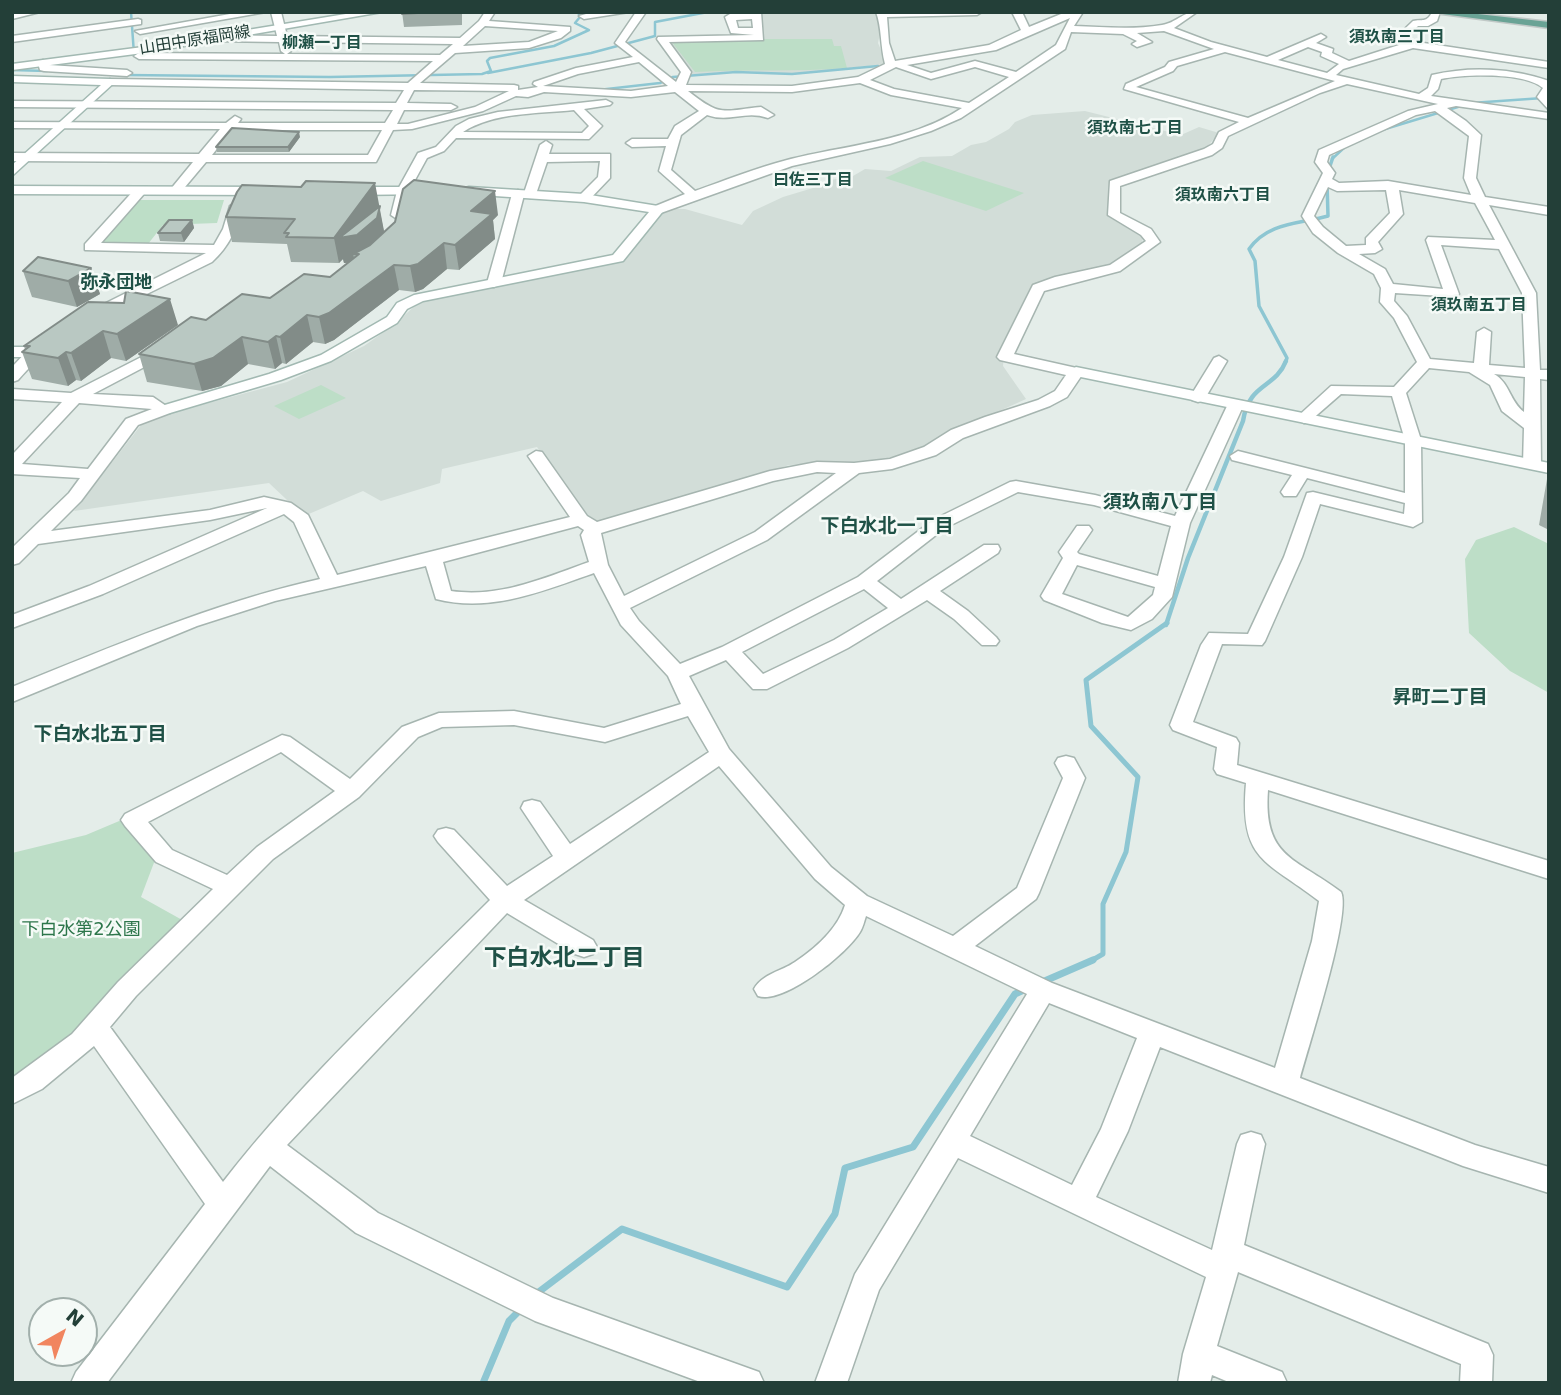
<!DOCTYPE html>
<meta charset="utf-8">
<style>
body{margin:0}
#map{position:relative;width:1561px;height:1395px;overflow:hidden;background:#e4ede9;font-family:"DejaVu Sans",sans-serif}
canvas{display:block}
.frame{position:absolute;inset:0;border:14px solid #233f38;pointer-events:none}
.north{position:absolute;left:28px;top:1297px;width:70px;height:70px;box-sizing:border-box;background:#f5faf7;border:2px solid #a1afab;border-radius:50%;rotate:40deg;font-size:19px;font-weight:700;line-height:28px;text-align:center;color:#233f38}
.north::after{content:'';display:block;margin:auto;width:24px;height:32px;background:#f1855f;clip-path:polygon(50% 0,100% 100%,50% 72%,0 100%)}
</style>
<div id="map">
<canvas width="1561" height="1395"></canvas>
<div class="frame"></div>
<div class="north">N</div>
</div>
<script>
const ctx = document.querySelector('canvas').getContext('2d');
ctx.lineJoin = 'round';
function fill(path, color) {
  ctx.fillStyle = color;
  ctx.fill(path, 'evenodd');
}
function trace(path, color, width, dash) {
  ctx.strokeStyle = color;
  ctx.lineWidth = width;
  ctx.lineCap = dash ? 'butt' : 'round';
  ctx.setLineDash(dash || []);
  ctx.stroke(path);
}
function drawText(font, color, halo, rows, align = 'center') {
  ctx.font = font + ' "DejaVu Sans","Noto Sans JP",sans-serif';
  ctx.lineWidth = 5;
  ctx.setLineDash([]);
  ctx.textBaseline = 'middle';
  ctx.strokeStyle = halo;
  ctx.fillStyle = color;
  for (const [text, x, y, turn = 0] of rows) {
    ctx.save();
    ctx.translate(x, y);
    ctx.rotate((+turn || 0) * Math.PI / 180);
    ctx.textAlign = isNaN(turn) ? turn : align;
    if (halo) ctx.strokeText(text, 0, 0);
    ctx.fillText(text, 0, 0);
    ctx.restore();
  }
}
fill(new Path2D(`
 M761,12h115l5,16 -3,15 9,21 -94,10 -56,-3 -47,4 -24,-35 96,-2z
 M1085,111l96,24 18,-8 20,6 -13,15 -14,8 -24,5 -58,23 -1,33 34,21 -2,9 -30,19 -68,17 -14,7 -24,55 -2,21 23,33 -82,37 -26,16 -44,9 -85,4 -183,60 -18,-3 -51,-75 -95,22 -2,14 -59,18 -18,-10 -59,25 -35,-33 -195,28 71,-91 142,-38 77,-36 31,-22 25,-23 204,-42 41,-50h20l57,16 11,-14 30,-14 40,-12 2,-4 28,-5 12,-7 26,2 29,-14 32,-1 19,-11 15,-3 23,-13 6,-7 17,-7z`), '#d2ddd8');
fill(new Path2D(`
 M768,39h64l2,7h7l6,22c-51,4 -101,1 -152,4l-24,-31z
 M923,161l101,32 -38,18 -101,-33z
 M138,200h86l-7,23 -54,2 -15,19 -47,-1z
 M321,385l25,13 -47,21 -25,-13z
 M1514,527l35,17v149l-39,-22 -41,-38 -4,-74 11,-19z
 M124,819l31,41 -14,37 43,24 -109,115 -63,48v-231l74,-18z`), '#bddec7');
trace(new Path2D(`
 M131,12l3,42
 M12,70l35,1
 M488,73l103,-20 64,-17v-14l53,-10
 M124,75l206,2 152,-3 9,-3 -4,-10 3,-3 64,-12 35,-16 -14,-7 5,-6 -2,-5
 M598,90l62,-7 13,-6 63,-5 56,2 86,-8
 M1382,130l89,-27 72,-5
 M1332,159l13,-12`), '#8dc6d2', 2.5);
trace(new Path2D(`
 M1328,172l5,-15
 M1285,363l2,-5 -28,-52 -4,-45 -6,-12c19,-27 50,-25 79,-33l-1,-34`), '#8dc6d2', 3.5);
trace(new Path2D(`
 M1166,625l22,-67 55,-137c6,-39 32,-32 43,-60`), '#8dc6d2', 4.5);
trace(new Path2D(`
 M1089,962l14,-8v-50l23,-52 12,-75 -47,-51 -5,-46 81,-57`), '#8dc6d2', 5);
trace(new Path2D(`
 M1040,983l53,-23
 M536,1294l86,-65 165,58 48,-73 10,-46 68,-21 102,-153 13,-6
 M483,1383l26,-62 12,-12`), '#8dc6d2', 7);
const street = new Path2D(`
 M40,12l-28,7v-6z
 M241,12h25l-126,22 -5,-3z
 M271,12h10l6,24 173,2 19,-17 6,-9h10l-6,9 81,6v4l-9,7 -32,10 -74,5 -35,30 94,2 4,1v4l20,-3 -5,-3 1,-2 42,-14 57,-11 -18,-14 21,-31h10l-21,30 51,40 5,-10 -24,-33 1,-2 96,-2 -23,-2 -6,-16 5,-3 31,-2 2,28 -94,2 22,30 -5,13 106,1 66,-9 27,-13c-5,-19 -3,-36 -9,-52h106l-5,3 -90,2 2,26 6,18 94,-16 32,-15 -9,-18h10l7,15 37,-15h17l-9,14c29,1 59,4 88,-1 14,-2 20,-13 35,-13l-23,16 37,14 56,15 54,-23 5,3 -10,6 17,6 -1,4 17,8 50,-16 -8,-3 22,-21c9,-2 14,2 19,-9h8l-3,9 -9,5h-10l-14,14 145,22v6l-136,-20 -70,21 -7,6 83,19 9,-6 4,-13c38,-9 80,-7 117,6v29l-12,-13 6,-9c-18,-16 -79,-14 -102,-9l-3,10 -7,7 118,17v6l-93,-13 -9,2 19,13 15,14 -5,43 9,19 64,10v8l-60,-10 47,88 4,77h9v10l-9,-1 1,85 -9,5 -9,-5 1,-36 -22,-17 -12,-26 -21,-13 -40,-4 -23,25 15,47 1,82 -9,5 -93,-23 -18,53 -37,84 -3,4 -40,-1 -29,78 43,16 3,5 -2,22 312,96v18l-281,-89c-5,68 27,67 73,102 11,21 -33,155 -41,186l175,67 74,22v26l-86,-27 -303,-119 -32,84 -32,66 116,53 25,-106 4,-9 10,-3 10,3 4,9 -21,101 244,99 5,11 -1,28h-32l1,-19 -223,-92 -21,74 65,26 5,11h-56l-19,-8 -2,8h-32l5,-29 23,-77 -248,-119 -79,132 -32,93h-32l40,-109 172,-280 -161,-78c-2,6 -3,11 -6,16 -13,22 -77,73 -102,64l-4,-7c8,-15 28,-18 41,-27 21,-14 43,-34 50,-57l-30,-26 -96,-113 -195,134 69,40 4,7 -4,7 -9,3 -9,-3 -68,-41 -220,232 91,68 175,85 206,74 5,11h-61l-168,-62 -179,-88 -86,-67 -163,217h-36l5,-11 129,-168 -111,-158 -52,43 -30,15v-26l60,-44 46,-52 95,-93 -57,-27 -31,-36 -4,-6 4,-6 157,-79 8,2 60,42 52,-52 37,-14 75,-2 90,17 77,-24 -13,-28 -47,-51 -27,-52c-51,18 -103,40 -158,26l-10,-33 -151,35 -78,25 -185,76v-15c102,-41 201,-84 308,-108l-26,-57 -10,-8 -181,80 -91,34v-13l77,-29 178,-78 -57,12 -172,24 -19,19 -7,2v-17l57,-55 11,-15 -68,-4v-19l50,-53 -50,-3v-10l59,4 90,-46h10l3,3 -3,3 -78,41 60,3 19,13 -2,3 -32,12 -57,76 -30,30 159,-21 54,-13 27,6 17,12 29,60 233,-58 -42,-61 8,-5 6,1 45,64 10,6 173,-51 47,-9 37,1 36,-4 34,-12 27,-17 34,-13 53,-17 17,-9 11,-16 -66,-15 -3,-3 36,-72 22,-8 55,-12 36,-24 -5,-6 -33,-20 2,-34 94,-32 9,-5 6,-12 20,-10 -115,-33 2,-5 39,-17 4,-5 45,-13 -50,-18 -27,2 15,9 -15,5 -5,-3 5,-3 -14,-7 -52,-2 -6,17 -104,69 -30,13 -41,13 -98,22 -134,48 -6,-4 1,-3 32,-13 -26,-23 7,-25 -34,1 -6,-4 6,-4h36l7,-13 24,-15 -24,-19 -44,5 -87,-5 -16,5 -12,-1 -33,15 -71,18 -19,1 -17,32h-170l-26,31 -4,1 -6,-4 23,-28 -181,-1v-8l187,1 21,-25 -208,-1v-6l214,1 9,-7 6,3 -3,4h147l8,-13 -381,-3v-6l384,2 8,-13 -294,-5 -5,-3 5,-3 298,4 25,-22 -294,-2 -5,-3 5,-3 146,1 -4,-3 -2,-9 -65,-1 -5,-3 5,-3 63,1zM1070,18l-14,27 -40,27 -41,-11 -44,12 -24,-8 89,-15zM752,19l1,9h-15l-2,-8zM485,26l73,5 -29,11 -66,4zM289,42l164,2 -13,11 -153,-1 4,-3zM1308,47l14,5 -1,4 18,8 -12,9 -49,-13zM1225,52l110,29 -87,37 -112,-31 37,-16 4,-5zM639,62l29,24 -37,5 -88,-5 35,-12zM896,67l35,12 44,-12 34,10 -40,26 -75,-14 -24,-9zM860,83l31,12 71,13c-51,34 -117,37 -175,52 -31,8 -61,20 -92,31l-24,-21 10,-35 26,-20c23,8 38,-5 61,3l6,-3 -13,-8c-40,4 -40,10 -73,-16l104,1zM1347,84l91,20 -30,7 -89,39 -4,12 8,11 -21,43 11,17 25,20 36,21 7,14 -1,14 14,16 23,44 -23,25 -63,-1 -35,32 8,5 6,-2 31,-27 51,2 13,44v53l-167,-42 -8,5 2,4 60,15 -11,17 3,4h12l11,-18 98,25 -1,11 -91,-22 -6,1 -23,64 -36,77 -39,-1 -8,12 -31,80 3,5 44,17 -3,22 3,5 29,9c-7,78 20,77 73,118l-7,40 -37,127 -223,-85 -77,-37 61,-47 3,-6 46,-115 -11,-20 -8,-2 -8,2 -3,5 8,15 -46,110 -64,48 -86,-40 -36,-29 -102,-118 -40,-73 37,-16 27,29h14l81,-41 79,-48 27,19 28,26h14l3,-4 -3,-4 -28,-26 -28,-20 58,-38 2,-4 -2,-4h-14l-83,54 -24,-18 68,-53 73,-36 76,13 77,21 -13,50 -79,-22 -2,-2 15,-22 -3,-4h-12l-18,26 4,6 -22,38 3,4 58,23 29,7 21,-11 20,-22 18,-74 54,-119 -2,-3h-12l-2,3 -53,112 -80,-21 -79,-14 -6,1 -77,38 -75,57 -136,70 -42,17 -41,-43 -9,-13 137,-68 92,-67 33,-4 44,-14 27,-17 87,-32 17,-9 17,-25 -3,-3 -67,-15 30,-63 76,-20 40,-29 -9,-13 -31,-16v-27l92,-31 10,-7 6,-12 92,-43zM414,90l95,1 -34,16 -67,17h-11l7,-14h47l6,-3 -6,-3 -44,-1zM1435,111l34,25 -5,42 7,17 -83,-14 -49,2 -7,-4 3,-6 -8,-11 2,-7 87,-40zM232,130h150l-14,25h-156zM1328,187l9,4 49,-1 4,23 -24,25v7l-20,1 -23,-19 -9,-11zM1399,190l76,13 20,37 -67,-3 -2,3 17,49 -50,-5 -8,-15 -26,-15 16,-1 7,-4 -4,-7 25,-28zM1441,245l58,4 23,44 3,75 -36,-3 2,-33 -7,-4 -7,4 -3,31 -44,-4 -23,-43 -13,-15 1,-8 62,4 2,-3zM1494,374l31,3 -1,35c-14,-10 -14,-29 -30,-38zM79,403l73,6 -26,10 -38,50 -66,-5zM817,472l19,1 -81,59 -131,64 -16,-31 -7,-32 172,-52zM578,526l6,4 -3,5 8,27c-45,16 -89,36 -138,29l-8,-29zM1077,565l78,22 -2,8 -25,22 -66,-23zM864,589l24,19 -54,32 -71,34 -21,-22zM688,716l21,36 -139,92 -30,-42 -8,-2 -8,2 -3,6 32,48 -46,30 -53,-56 -8,-2 -8,2 -4,6 4,6 52,58c-91,91 -188,180 -267,282l-113,-155 26,-31 137,-137 86,-62 59,-60 24,-10 72,-2 91,17zM281,752l54,39 -78,56 -30,28 -55,-25 -24,-28zM1049,1003l88,35 -36,91 -29,56 -102,-49z
 M593,12h36l-45,7 -5,-3z
 M138,19l3,1v4l-129,18v-6z
 M43,60l6,5 78,5 5,3 -5,3 -83,-5 -4,-1 -2,-7z
 M606,100l6,3 -2,2 -26,4 18,17 -13,13 -133,-1 -12,13 -17,7 -18,33 -7,27 -5,1 -6,-4 6,-24 21,-38 18,-6 20,-21 13,-7 29,-7zM574,110l15,16 -7,7 -119,-1c30,-20 75,-18 111,-22z
 M546,141l6,4 -3,9h61v24l-22,23h-8v-6l18,-18 2,-16 -53,1 -11,32 -6,4 -6,-3 -23,88 -7,4 -5,-1 -2,-3 25,-89 6,-4 6,3 16,-48z
 M140,187l6,4 -2,3 -43,49 113,2 9,-16 7,-23 6,-4 6,4c-5,24 -13,40 -30,56l-116,57h-10l-2,-3 2,-3 120,-60 -121,-3v-6l51,-56z
 M46,339l8,5c-12,12 -25,23 -36,36l-6,2v-15l17,-18z
 M1219,356l8,5 -23,39 -6,2 -6,-2 -2,-3 24,-39z`);
const secondary = new Path2D(`
 M358,12h24l-239,41 -131,17v-6l131,-17z
 M12,76l98,3 5,3 -103,94v-11l89,-80 -89,-3z
 M12,186l254,1 6,4 -6,4 -254,-1z
 M430,187l6,4 -2,3 -84,1 -6,-4 6,-4z
 M469,187l115,7 74,12 6,4 -41,51 -200,40 -16,8 -10,14 -66,38 -50,19 -111,33h-12l-2,-3 2,-3 111,-33 52,-19 66,-38 10,-14 17,-8 199,-40 36,-43 -65,-10 -119,-8v-6z
 M12,347h22l8,5 -8,5h-22z
 M1076,367l473,96v10l-478,-98 -3,-3z`);
const primary = new Path2D(`
 M1427,12h33l89,10v6z`);
trace(street, '#a6b5b0', 3);
trace(secondary, '#a2b9b2', 3);
trace(primary, '#c1c9c7', 3);
fill(street, '#fff');
fill(secondary, '#fff');
fill(primary, '#69a395');
fill(new Path2D(`
 M402,12h60v13l-58,2z
 M300,137l-11,15h-72l-1,-5z
 M379,207l5,25 114,-17 -5,5 2,19 -36,31 -12,-1 -24,20 -8,3 -16,-2 -65,50 -9,4 -12,-2 -27,22 -4,-1 -7,6 -27,-5 -27,22 -19,5 -55,-9 -8,-28 67,-34 124,-43 18,-14h-4l-1,-4 -4,4 -48,-1 -4,-18 -55,-2 -6,-25z
 M192,220l2,8 -10,14 -24,-1 -2,-8z
 M91,268l9,26 -23,13 -45,-10 -9,-26z
 M124,303l54,22 -52,36 -15,-3 -30,23 -5,-1 -8,6 -36,-7 -10,-27 3,-2 -1,-4z
 M1549,473v57l-10,-5 8,-46z`), '#9faca7');
fill(new Path2D(`
 M299,132l1,5 -11,15 -1,-5z
 M375,183l9,48 -2,12 -23,11h-6l2,8 -11,1 -1,-4 -4,4 -5,-25z
 M495,191l3,24 -5,5 2,19 -36,31 -4,-25 16,-34z
 M192,220l2,8 -10,14 -3,-9z
 M444,243l3,26 -24,20 -8,3 -5,-26z
 M394,265l5,25 -65,50 -9,4 -6,-27z
 M91,268l9,26 -23,13 -9,-26z
 M170,299l8,26 -52,36 -9,-27z
 M307,315l6,27 -27,22 -6,-27z
 M103,331l8,27 -30,23 -10,-28z
 M276,336l6,27 -7,6 -7,-27z
 M242,337l6,27 -27,22 -19,5 -8,-27z
 M66,352l10,28 -8,6 -10,-28z`), '#828c88');
const building = new Path2D(`
 M402,12h32l-32,2z
 M232,128l67,4 -11,15h-72z
 M414,180l81,11 -24,20 21,3 -37,31 -11,-2 -26,21 -8,2 -16,-1 -65,48 -10,4 -12,-2 -27,22 -4,-1 -8,6 -26,-5 -29,21 -19,6 -55,-10 52,-37 15,3 36,-26 28,4 34,-24 26,3 29,-23h-6l17,-9 25,-23 8,-33z
 M306,181l69,2 -41,55 -48,-1 3,-4h-5l11,-14 -69,-2 11,-25 5,-7 59,2z
 M380,206l-3,12 -20,17 -18,3z
 M169,220h23l-11,13h-23z
 M38,257l53,11 -23,13 -45,-10z
 M126,291l44,8 -53,35 -14,-3 -32,22 -5,-1 -8,6 -36,-6 8,-6h-6l64,-44 36,1z`);
fill(building, '#b9c8c2');
trace(building, '#828c88', 2);
drawText('bold 16px', '#1f5146', '#f5faf7', [
 ["須玖南三丁目",1397,38],
 ["柳瀬一丁目",322,44],
 ["須玖南七丁目",1135,129],
 ["曰佐三丁目",813,181],
 ["須玖南六丁目",1223,196],
 ["須玖南五丁目",1479,306]
]);
drawText('16px', '#233f38', '#f5faf7', [
 ["山田中原福岡線",195,41,-9]
]);
drawText('bold 18px', '#1f5146', '#f5faf7', [
 ["弥永団地",116,283]
]);
drawText('18px', '#2d764b', '#f5faf7', [
 ["下白水第2公園",81,930]
]);
drawText('bold 19px', '#1f5146', '#f5faf7', [
 ["須玖南八丁目",1160,503],
 ["下白水北一丁目",887,527],
 ["昇町二丁目",1440,698],
 ["下白水北五丁目",100,735]
]);
drawText('bold 23px', '#1f5146', '#f5faf7', [
 ["下白水北二丁目",564,959]
]);
</script>
